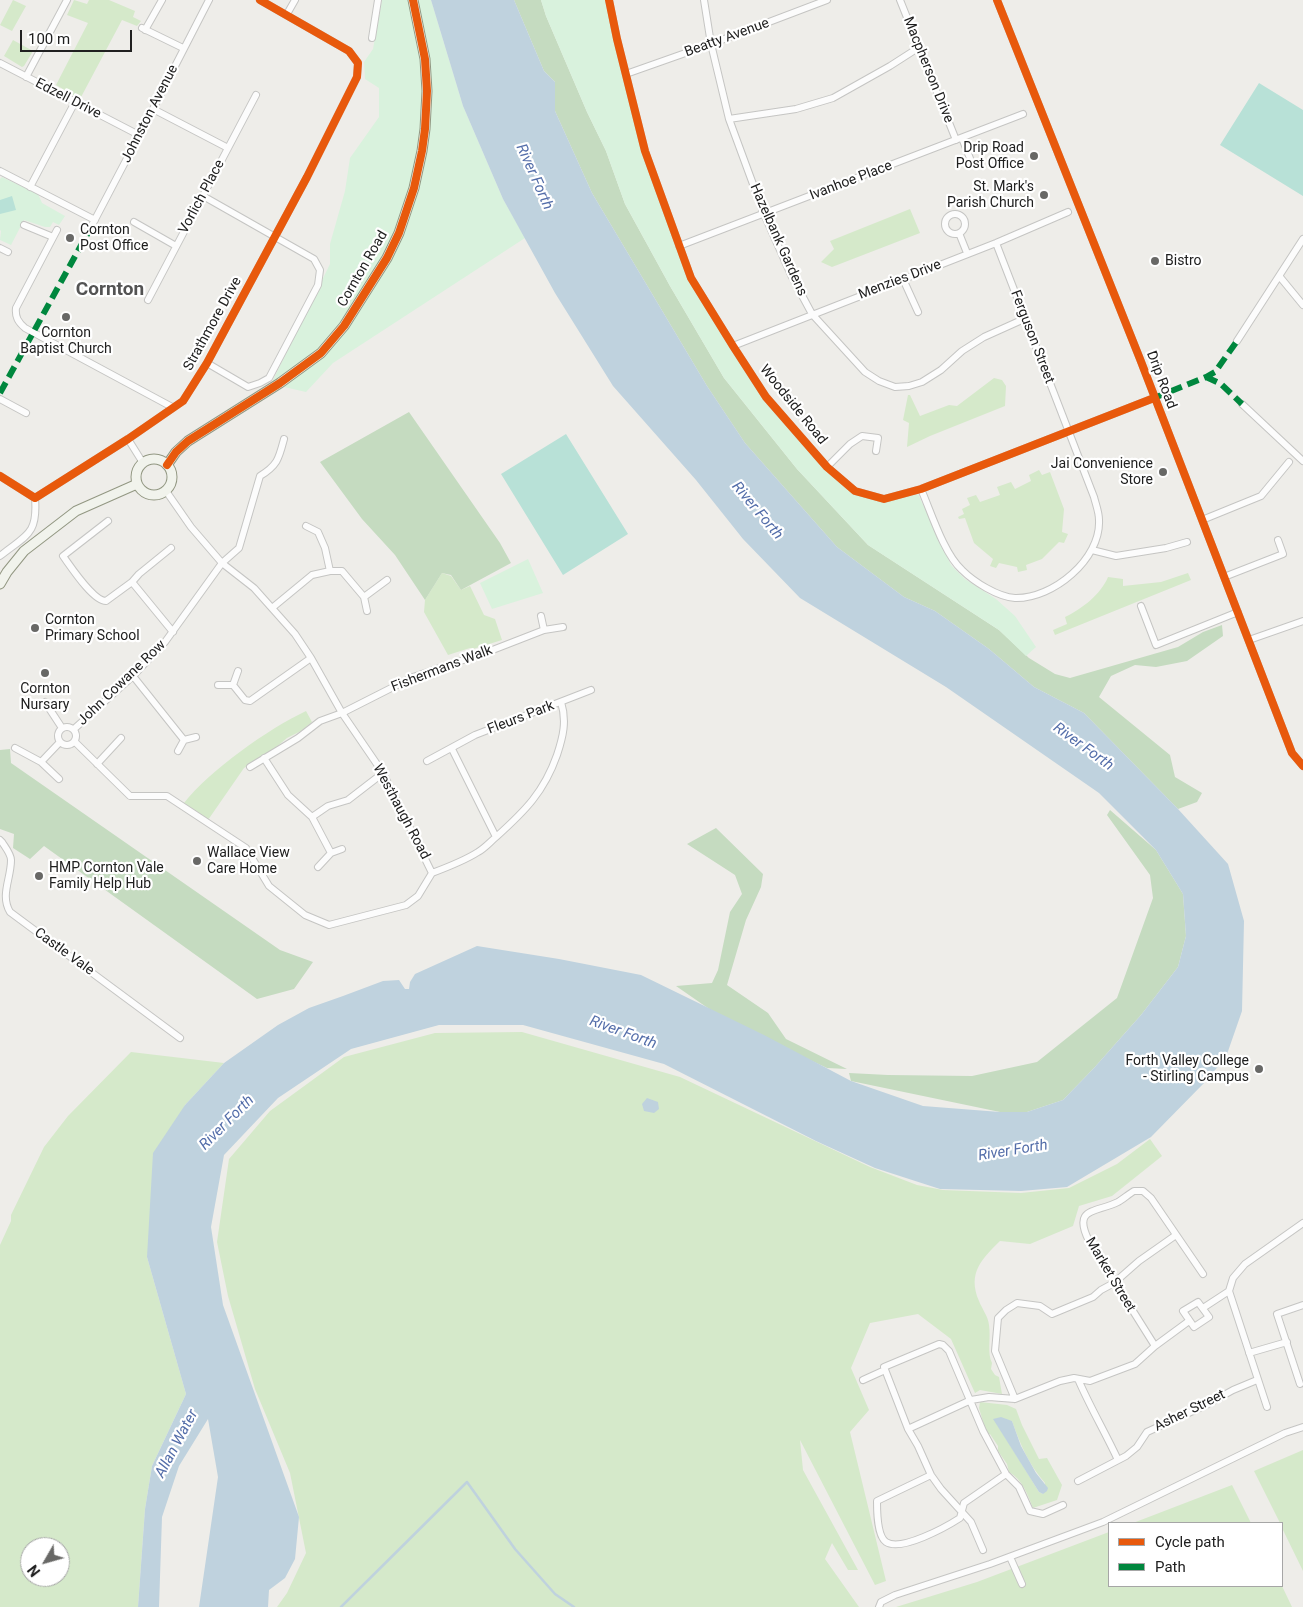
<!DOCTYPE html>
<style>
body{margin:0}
#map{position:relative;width:1303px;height:1607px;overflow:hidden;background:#eeede9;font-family:Roboto,sans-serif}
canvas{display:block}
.legend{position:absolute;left:1108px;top:1522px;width:175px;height:65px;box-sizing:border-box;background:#fff;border:1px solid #a6a6a6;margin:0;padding:6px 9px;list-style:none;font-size:15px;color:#202020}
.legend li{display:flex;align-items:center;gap:10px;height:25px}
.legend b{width:25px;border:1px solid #a6a6a6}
.north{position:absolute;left:20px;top:1537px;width:50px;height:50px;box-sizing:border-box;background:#fff;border:1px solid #a6a6a6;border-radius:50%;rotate:232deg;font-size:14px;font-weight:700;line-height:20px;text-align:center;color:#202020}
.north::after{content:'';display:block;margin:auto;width:18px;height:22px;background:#686866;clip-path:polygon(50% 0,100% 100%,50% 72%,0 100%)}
.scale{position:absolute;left:20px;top:30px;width:112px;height:22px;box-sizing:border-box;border:2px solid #202020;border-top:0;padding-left:6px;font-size:15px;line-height:18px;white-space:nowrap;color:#202020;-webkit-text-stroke:4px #fff;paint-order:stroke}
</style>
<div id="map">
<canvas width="1303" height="1607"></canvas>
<ul class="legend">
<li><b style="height:6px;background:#e8590c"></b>Cycle path</li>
<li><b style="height:6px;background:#00873e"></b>Path</li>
</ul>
<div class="north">N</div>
<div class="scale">100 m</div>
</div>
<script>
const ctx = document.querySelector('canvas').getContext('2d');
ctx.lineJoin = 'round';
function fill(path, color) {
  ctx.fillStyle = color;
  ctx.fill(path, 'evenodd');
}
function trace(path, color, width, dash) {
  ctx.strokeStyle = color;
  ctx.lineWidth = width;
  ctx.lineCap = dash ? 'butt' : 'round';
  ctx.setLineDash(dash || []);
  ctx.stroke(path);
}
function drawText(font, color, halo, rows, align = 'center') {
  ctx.font = font + ' Roboto,sans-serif';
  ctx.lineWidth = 4.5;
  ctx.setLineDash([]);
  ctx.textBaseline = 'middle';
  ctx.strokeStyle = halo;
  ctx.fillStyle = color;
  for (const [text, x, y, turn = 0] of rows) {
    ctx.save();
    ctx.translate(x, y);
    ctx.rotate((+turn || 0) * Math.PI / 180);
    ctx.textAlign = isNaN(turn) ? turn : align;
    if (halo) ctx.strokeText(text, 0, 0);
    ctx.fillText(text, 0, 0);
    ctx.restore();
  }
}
fill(new Path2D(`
 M13,0l13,6 -14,25 -12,-6z
 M74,0l13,4 2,-4h20l26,11 -2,6 8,4 -4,5 -15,-6 -42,79 -24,-14 32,-62 -21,-8z
 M13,40l20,11 -9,15 -2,1 -18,-11z
 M910,209l10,24 -88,34 -11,-5 13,-13 -4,-8z
 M994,378l8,2 4,6 -1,20 -75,30 -23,11 2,-24 -6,-3 5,-25h2l10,21 29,-11 8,1z
 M1039,470l3,5 8,-3 14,37 -2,23 6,2 -4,9 -5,-1 -17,17 -16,6 1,5 -9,2 -1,-5 -18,-4 -3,5 -6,-2 3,-7 -19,-16 -9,-25 -6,1 -1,-2 6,-3 -2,-5 8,-4 -3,-7 9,-3 4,7 20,-7 -3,-8 14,-5 4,7 16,-8 -2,-6z
 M442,573l9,3 10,14 9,-4 14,29 11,4 7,21 -29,9 -3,-1 -22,7 -24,-43 1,-12z
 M1188,573l3,7 -136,55 -2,-5 14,-6 -2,-7c17,-8 36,-23 43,-40l15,2v7l38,-4z
 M306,711l6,11 -11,9 -14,7 -13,11 -30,19 -36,52 -24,-17c26,-33 84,-74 122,-92z
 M522,1032l158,45 190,90 47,18 26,5 78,3 48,-5 48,-24 33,-25 12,17 -50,40 -33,10 -6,20 -43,18 -30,-3c-18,18 -33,32 -21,60 3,8 9,15 10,24 2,13 -2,29 3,38l-1,6 4,6 4,2 3,17 -22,-4 -5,3 -24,-54 -33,-25 -48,9 -19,45 18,42 -19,22 36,149 -11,4 -75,-145 3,30 55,100h-10l-16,-27 -7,16 34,48h-582l10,-14 19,-40 -16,-80 -35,-84 -27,-93 -11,-54 12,-83 41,-48 74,-54 91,-24z
 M131,1052l93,11 -39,42 -38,152 39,137 -34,72 -7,43 -7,98h-138v-362l11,-24v-6l33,-68 24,-31zM30,1547h30v30h-30z
 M980,1402l27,3 9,4 6,16 17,34 8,-1 15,27 -5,15 -24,8c-6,-14 -10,-28 -24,-36l-2,-8 -9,-13v-5l-8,-12 -3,1 -8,-27zM994,1419l18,2c8,23 17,44 33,62l-2,11 -4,-2z
 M1303,1450v121l-21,-43v-5h-2l-26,-52z
 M1232,1485l19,38h-118z
 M1109,1532v54h173l10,21h-396l81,-25z`), '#d5e9ca');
fill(new Path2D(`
 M514,0h27l5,16 41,96 19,39 19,53 45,82 54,92 73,91 71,76 131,85 30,28 26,16 15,4 108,-31 25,-15 19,-7 1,11 -36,25 -31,6 -21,-2 -24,11 -12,21 71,58 5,22 27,16 -5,9 -19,7 -94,-96 -50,-26 -45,-38 -54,-38 -31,-14 -67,-50 -92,-104 -38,-57 -115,-193 -37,-82v-29l-11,-11z
 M409,412l91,131 11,20 -50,27 -10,-15 -9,-2 -17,27 -30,-45 -33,-36 -42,-57z
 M10,749l1,14 269,187 33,12 -19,27 -37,10 -213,-153 -14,13 -17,-11 1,-14 -14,-5v-79z
 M1110,810l46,40 27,44 3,42 -8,31 -37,48 -47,53 -31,32 -36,12h-27l-149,-31 -2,-8 39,2 84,1 65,-14 80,-64 36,-100 -3,-23 -43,-60z
 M716,828l47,46 -2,13 -15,33 -19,65 41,28 18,26 61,30 -20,-1 -99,-46 -52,-36 36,-3 6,-13 12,-58 12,-18 -7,-19 -48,-31z`), '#c5dbc0');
fill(new Path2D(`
 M382,0h49l32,106 40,93 22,39 -192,125 -27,29 -35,-8 59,-120v-20l15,-53 5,-33 29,-41v-29l-14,-9 -1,-17 9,-13z
 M541,0h65l37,154 16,46 34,85 81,124 74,78 38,14 32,-7 33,71 14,14 31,20 19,17 21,31 -10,9 -27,-26 -131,-85 -71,-76 -73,-91 -54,-92 -45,-82 -19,-53 -19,-39 -41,-96z
 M2,177l36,17 4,9 23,13 -6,9 -6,-3 -3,5h-5l-21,-7 -13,25 -11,-5 1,-9 -1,-1v-51z
 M528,559l15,34 -51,16 -12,-26z`), '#d9f2dd');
fill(new Path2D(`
 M1259,83l44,27v86l-83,-51z
 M12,196l4,14 -16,4v-14z
 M566,434l62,100 -65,41 -62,-101z`), '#b8e1d7');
fill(new Path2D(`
 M431,0h83l30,71 11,11v29l37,82 115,193 38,57 92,104 67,50 31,14 54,38 45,38 50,26 94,96 50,55 16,57 -2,90 -16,46 -21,25 -54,55 -84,50 -46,4 -81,-2 -65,-21 -59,-27 -152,-77 -141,-39h-84l-88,24 -73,49 -54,57 -13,72 12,78 76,212 -4,42 -10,19 -16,12 -1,17h-69l19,-130 -10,-58 -29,47 -17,51 -3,90h-21l7,-98 7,-43 34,-72 -39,-137 6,-104 32,-48 39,-42 54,-38 31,-17 34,-12 40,-15 16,-1 6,9h4l1,-7 5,-8 62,-28 82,13 82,16 123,60 87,46 72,25 77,6h27l36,-12 31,-32 47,-53 37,-48 8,-31 -3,-42 -27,-44 -57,-57 -153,-106 -146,-89 -57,-59 -47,-59 -83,-94 -58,-93 -52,-94 -40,-93z
 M647,1098l11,4 1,7 -5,4 -10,-2 -2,-7z
 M1001,1417l11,4 9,25 15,27 12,15 -1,3 -4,3 -4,-2 -46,-73z`), '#bfd2de');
trace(new Path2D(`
 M341,1607l126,-125 48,67 40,45 19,13`), '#bfd2de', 2.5);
const minor = new Path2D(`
 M609,0l8,39 28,112 46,127 42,68 33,51 61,70 28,24 29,8 37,-10 233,-91
 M704,0l7,44 18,75 35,95 27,61 21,39 53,58 14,9 16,6 14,-1 13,-4 19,-12 21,-19 22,-14 40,-18
 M900,0l56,140
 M997,0l143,359 152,394 11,13
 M287,14l8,-14
 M142,28l41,20
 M145,30l17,-30
 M372,38l6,-38
 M0,63l137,71
 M626,74l85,-30 116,-44
 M26,77l41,-77
 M153,109l75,39
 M729,119l67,-10 37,-11 57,-32 28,-18
 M962,138l9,23
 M0,171l95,49
 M30,187l45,-85
 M203,196l111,63 6,11 -2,15 -49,93 -9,5 -12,4 -41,-24
 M945 224a10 10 0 1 1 20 0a10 10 0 1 1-20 0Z
 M134,222l42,24
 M24,225l29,12
 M90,229l43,-82 4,-13 5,-5 11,-20 56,-109
 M57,230l-41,78c-1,9 2,14 9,20l147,79
 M959,233l8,20
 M679,246l344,-132
 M0,248l8,4
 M1280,277l23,28
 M903,279l15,33
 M148,300l108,-205
 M1237,341l66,-102
 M733,346l263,-103 72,-31
 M0,399l26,14
 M1242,404l61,57
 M128,439l15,24
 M827,467l23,-23 12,-8 16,2 -2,13
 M0,476l35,22 93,-59 55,-38 24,-38 100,-186 50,-100 1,-14 -9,-12 -89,-51
 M921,489c10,23 23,65 41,81 12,12 36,27 53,28 38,1 86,-39 84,-78 0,-8 -3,-15 -5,-23l-98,-254
 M166,491l25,36 31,36 32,25 41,46 16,24 31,55 41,60 49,100
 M1202,520l59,-24 28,-34
 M108,521l-45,35c8,11 30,45 43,45l26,-19 7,-8 32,-26
 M306,526l12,6 7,16 5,23
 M1092,550l24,6 50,-8 21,-6
 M0,556c26,-21 38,-21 35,-58
 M1224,577l59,-23 -5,-14
 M132,582l41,50
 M364,597l3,14
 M1141,606l15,39 82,-33
 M272,608l40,-33 18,-4h12l22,26 23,-17
 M541,616l3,14
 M1249,640l54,-19
 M238,671l-5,14 12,15 5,1 61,-43
 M133,676l51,64
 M218,685h15
 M45,702l17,26
 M58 736a9 9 0 1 1 18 0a9 9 0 1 1-18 0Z
 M74,729l59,-53 32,-34 57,-79 17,-15 21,-72c18,-11 19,-18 24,-37
 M75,742l55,54h37l79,52 23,38 36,29 24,10 77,-20 12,-9 14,-23
 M15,748l26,14 18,17
 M452,749l44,88
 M178,751l6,-11 12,-3
 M264,758l24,37 24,22 19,36
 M427,761l48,-26 116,-45
 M41,762l19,-20
 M97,764l24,-26
 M250,767l48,-29 22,-17 22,-8 71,-36 77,-26 54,-21 19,-3
 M312,817l16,-11 20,-6 35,-27
 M0,840l2,2c3,5 9,12 9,18 0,19 -11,35 -1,52l170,126
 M318,867l13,-14 11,-4
 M432,873c16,-6 32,-12 46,-21 7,-4 12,-10 18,-15 29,-26 48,-45 61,-82 6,-18 10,-34 4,-53
 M1198,1302l11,15 -15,10 -11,-16z
 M1203,1308l26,-17
 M1155,1346l-66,-105c-17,-34 7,-28 29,-39 5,-3 11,-8 16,-11h9l8,7 52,76
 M1249,1353l38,-11
 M1078,1379c12,28 27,53 40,81
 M863,1380l22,-10
 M1300,1384l-23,-70 26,-9
 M1015,1399l-20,-48 3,-33 8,-8 11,-7 23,3 12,8 41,-17 8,-7 13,-7 25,-22 37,-26
 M1267,1407l-38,-116 4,-13 12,-14 58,-41
 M908,1429l63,-29 18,-3 26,2 45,-18 14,-3 16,3 45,-17 20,-18 34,-25
 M931,1475l-54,26c0,10 0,35 9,41 15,10 60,-15 74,-24l4,-15 42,-29
 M1078,1481l48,-25 11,-9 10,-15 59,-27 27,-15 24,-10
 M983,1550l-12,-28 -30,-33 -10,-14 -13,-29 -10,-17 -24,-62 55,-23 4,1 6,6 34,80 23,43 13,13 11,24 13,3 20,-9
 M1010,1557l12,27
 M879,1607l2,-5 14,-7 95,-31 113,-42 182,-89 18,-6`);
const secondary = new Path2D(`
 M136 477a18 18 0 1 1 36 0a18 18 0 1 1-36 0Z
 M167,465l9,-13 12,-11 92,-58 41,-30 23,-27 43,-68 12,-25 15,-45 8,-37 3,-22 2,-38 -2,-32 -12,-59
 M0,584l7,-12 17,-21 52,-40 61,-27`);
trace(minor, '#c5c5c3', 8);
trace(secondary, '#929782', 11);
trace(minor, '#fcfcfc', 6);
trace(secondary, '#f1f3ec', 9);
trace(new Path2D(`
 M1206,377l15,7 21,20
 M0,393l90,-164
 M1154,398l52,-21 9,-5 22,-31`), '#00873e', 6, [12, 6]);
trace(new Path2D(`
 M609,0l8,39 28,112 46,127 42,68 33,51 61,70 28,24 29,8 37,-10 233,-91
 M997,0l143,359 152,394 11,13
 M167,465l9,-13 12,-11 92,-58 41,-30 23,-27 43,-68 12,-25 15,-45 8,-37 3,-22 2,-38 -2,-32 -12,-59
 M0,476l35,22 93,-59 55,-38 24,-38 100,-186 50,-100 1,-14 -9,-12 -89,-51`), '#e8590c', 8);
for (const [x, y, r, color] of [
 [1034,156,5,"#686866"],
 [1044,195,5,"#686866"],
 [70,238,5,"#686866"],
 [1155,261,5,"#686866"],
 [66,317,5,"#686866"],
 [1163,472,5,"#686866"],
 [35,628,5,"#686866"],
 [45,673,5,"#686866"],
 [197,861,5,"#686866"],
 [39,876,5,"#686866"],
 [1259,1069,5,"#686866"]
]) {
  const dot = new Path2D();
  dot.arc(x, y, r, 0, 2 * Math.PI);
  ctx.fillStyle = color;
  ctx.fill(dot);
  trace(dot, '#fff', 2);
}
drawText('14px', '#202020', '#fff', [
 ["Beatty Avenue",727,38,-20],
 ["Macpherson Drive",928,70,68],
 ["Edzell Drive",68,99,27],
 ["Johnston Avenue",150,114,-63],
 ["Ivanhoe Place",851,181,-21],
 ["Vorlich Place",202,197,-62],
 ["Hazelbank Gardens",778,240,66],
 ["Cornton Road",363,269,-60],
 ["Menzies Drive",900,280,-21],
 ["Strathmore Drive",213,324,-61],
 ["Ferguson Street",1032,337,69],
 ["Drip Road",1161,380,69],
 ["Woodside Road",793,405,51],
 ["Fishermans Walk",442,669,-21],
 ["John Cowane Row",122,683,-44],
 ["Fleurs Park",521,718,-21],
 ["Westhaugh Road",401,812,62],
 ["Castle Vale",64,952,36],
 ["Market Street",1110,1275,59],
 ["Asher Street",1190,1411,-26]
]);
drawText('14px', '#202020', '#fff', [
 ["Drip Road",1024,148,"right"],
 ["Post Office",1024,164,"right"],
 ["St. Mark's",1034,187,"right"],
 ["Parish Church",1034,203,"right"],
 ["Cornton",80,230],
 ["Post Office",80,246],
 ["Bistro",1165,261],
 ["Cornton",66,333,"center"],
 ["Baptist Church",66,349,"center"],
 ["Jai Convenience",1153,464,"right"],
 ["Store",1153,480,"right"],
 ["Cornton",45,620],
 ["Primary School",45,636],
 ["Cornton",45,689,"center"],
 ["Nursary",45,705,"center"],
 ["Wallace View",207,853],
 ["Care Home",207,869],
 ["HMP Cornton Vale",49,868],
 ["Family Help Hub",49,884],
 ["Forth Valley College",1249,1061,"right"],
 ["- Stirling Campus",1249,1077,"right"]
], 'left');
drawText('italic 15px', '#536da9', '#fff', [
 ["River Forth",534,177,66],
 ["River Forth",757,511,50],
 ["River Forth",1083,747,36],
 ["River Forth",623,1033,20],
 ["River Forth",227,1123,-45],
 ["River Forth",1013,1151,-9],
 ["Allan Water",177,1444,-62]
]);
drawText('bold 19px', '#535353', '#fff', [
 ["Cornton",110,290]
]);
</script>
